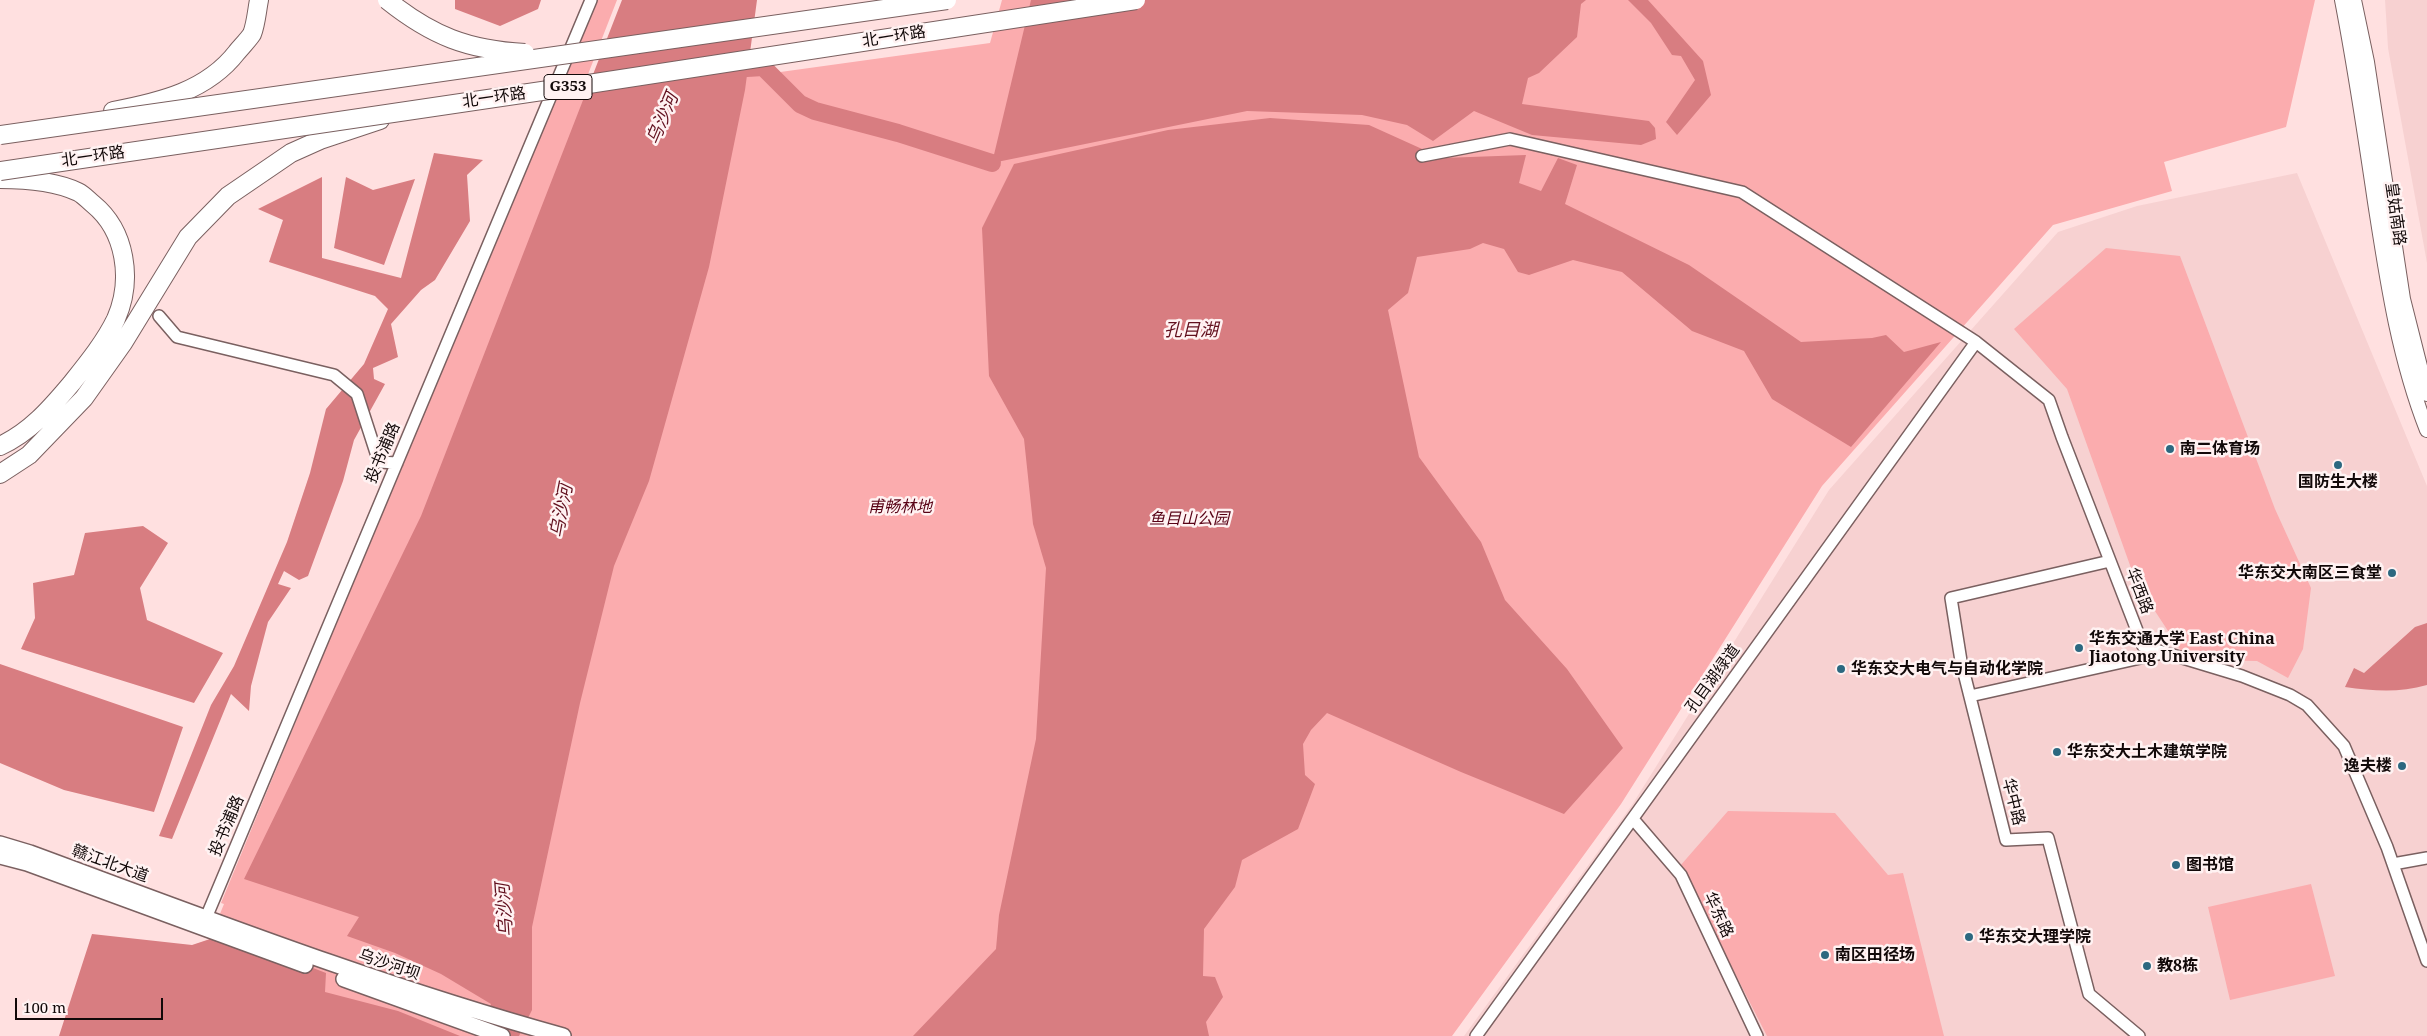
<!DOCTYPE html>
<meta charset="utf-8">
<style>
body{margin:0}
#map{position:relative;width:2427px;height:1036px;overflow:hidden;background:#ffe0e0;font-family:"Noto Serif",serif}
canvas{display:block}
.scale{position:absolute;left:15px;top:998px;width:148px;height:22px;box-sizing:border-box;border:2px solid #120909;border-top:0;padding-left:6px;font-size:15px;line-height:18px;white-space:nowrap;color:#120909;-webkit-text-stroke:4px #fff2f2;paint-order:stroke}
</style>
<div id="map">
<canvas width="2427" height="1036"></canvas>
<div class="scale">100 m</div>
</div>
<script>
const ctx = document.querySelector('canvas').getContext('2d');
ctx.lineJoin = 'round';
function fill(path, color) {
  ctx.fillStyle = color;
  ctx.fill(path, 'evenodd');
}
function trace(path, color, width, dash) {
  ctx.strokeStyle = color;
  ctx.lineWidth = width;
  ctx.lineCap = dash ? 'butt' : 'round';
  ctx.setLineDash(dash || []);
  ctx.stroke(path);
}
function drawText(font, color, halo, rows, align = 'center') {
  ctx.font = font + ' "Noto Serif","Noto Sans SC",serif';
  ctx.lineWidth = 5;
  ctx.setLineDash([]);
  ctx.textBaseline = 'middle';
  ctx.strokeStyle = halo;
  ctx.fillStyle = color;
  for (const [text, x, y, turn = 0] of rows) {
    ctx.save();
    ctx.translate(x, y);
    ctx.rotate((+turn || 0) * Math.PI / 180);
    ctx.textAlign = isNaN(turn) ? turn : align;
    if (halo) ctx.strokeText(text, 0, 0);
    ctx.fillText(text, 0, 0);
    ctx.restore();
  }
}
fill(new Path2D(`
 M2385,0h42v263l-39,-215z
 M2297,173l130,313v550h-963l168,-231 197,-315 229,-258 79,-26z`), '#f7d1d1');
fill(new Path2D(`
 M593,0h24l-39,100 412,-57 12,-43h1313l-29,127 -122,35 8,29 -119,34 -231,261 -201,318 -169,232h-1282l54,-132 -3,-1z
 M2106,248l74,8 95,253 36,79 -8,61 -15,29 -31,-17 -70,-1 -51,-78 -69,-193 -53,-60z
 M1728,811l107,2 53,62 15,-2 41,163h-177l-87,-170z
 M2311,884l24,92 -105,24 -22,-93z`), '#fbacae');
fill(new Path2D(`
 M455,0h86l-3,9 -38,17 -45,-17z
 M622,0h135l-12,90 -36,177 -60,214 -35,85 -34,137 -48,224v83l-13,26h-38l10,-32 -50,-30 -46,-21 -48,-17 12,-19 -115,-38 177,-363z
 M1031,0h555l-5,4 -4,33 -38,36 -11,5 -6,26 127,17 6,7 1,11 -15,6 -109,-10 -58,-24 -41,30 -26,-16 -45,-10 -115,-4 -255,52z
 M1628,0h20l55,61 8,34 -34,40 -11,-13 29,-42 -14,-24 -9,-1 -21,-32z
 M1270,118l99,7 73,33 84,-3 -7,28 22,8 17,-33 19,7 -12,39 124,61 112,77 71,-4 14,-3 18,17 37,-10 -90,105 -79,-48 -28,-48 -52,-20 -70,-59 -49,-12 -44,15 -11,-3 -14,-23 -21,-6 -13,6 -53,8 -9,36 -20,17 31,147 62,85 24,58 62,69 56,79 -59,66 -103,-42 -134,-59 -16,17 -8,14 2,31 10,9 -17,45 -56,31 -7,27 -31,42 -1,47 12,1 8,20 -17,25 3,14h-296l83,-87 3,-34 37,-176 10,-171 -13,-44 -9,-85 -35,-63 -7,-148 32,-64 154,-34z
 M434,153l49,7 -16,15 3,46 -35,59 -14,10 -30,34 7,33 -25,11 1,11 11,5 -31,56 -11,41 -35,95 -9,4 -15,-9 -6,13 13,4 -23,34 -17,64 -2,25 -18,-17 -59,145 -13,-3 52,-131 23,-39 53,-124 23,-69 16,-64 38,-45 24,-55 -13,-13 -106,-34 14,-42 -25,-11 64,-32v81l79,20z
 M346,177l27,13 42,-11 -31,86 -50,-17z
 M143,526l25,17 -28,45 7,32 76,33 -29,50 -173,-54 14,-31 -2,-35 41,-8 11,-42z
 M2427,623v62c-28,8 -53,6 -82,2l9,-19 10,5 51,-46z
 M0,664l183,63 -29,85 -90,-22 -64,-27z
 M92,934l100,11 33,-11 101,39 -1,19 73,19 62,25h-401z`), '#d87d81');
trace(new Path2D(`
 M731,69l32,-2 37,37 15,7 83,22 94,30`), '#d87d81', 18);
const minor = new Path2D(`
 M1422,156l88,-17 232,53 234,150 73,58 13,37 81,209 99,30 48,19 17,10 37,41 43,101 40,114
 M159,316l18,21 157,38 23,19 22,68 18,1
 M2110,561l-159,37 10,63 45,179 42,-2 41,156 50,42
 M1970,696l193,-43
 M1633,819l48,56 76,161
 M2393,864l34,-6
 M203,925l388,-925
 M1476,1036l500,-694`);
const tertiary = new Path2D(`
 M2342,0c13,67 23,134 33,202 12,77 23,154 52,228
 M2354,0l13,62 36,237 24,95`);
const secondary = new Path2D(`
 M0,844l30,9c176,65 352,133 533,183
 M0,856l27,7 278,102
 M344,979l158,57`);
const trunk = new Path2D(`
 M113,111c47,-9 94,-20 124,-59 5,-6 11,-12 15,-18 4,-10 5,-24 7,-34
 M0,179c25,0 55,2 78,13 6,3 10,8 15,12 33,27 40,76 23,115 -11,23 -29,45 -45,65 -21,25 -41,48 -71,62
 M0,474l29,-19 55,-57 39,-55 65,-106 40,-41 63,-43 29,-13 60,-20`);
trace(minor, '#7a6060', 14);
trace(tertiary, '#7a6060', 16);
trace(secondary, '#7a6060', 18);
trace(trunk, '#7a6060', 20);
trace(minor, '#fff', 11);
trace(tertiary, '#fff', 14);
trace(secondary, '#fff', 15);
trace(trunk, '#fff', 18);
const trunkBridge = new Path2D(`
 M387,0c45,36 81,50 138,53
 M0,135l947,-135
 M0,171l569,-84 567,-87`);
trace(trunkBridge, '#7a6060', 20, []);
trace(trunkBridge, '#fff', 18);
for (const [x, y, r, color] of [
 [2170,449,5,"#2c6880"],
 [2338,465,5,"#2c6880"],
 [2392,573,5,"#2c6880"],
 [2079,648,5,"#2c6880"],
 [1841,669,5,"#2c6880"],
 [2057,752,5,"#2c6880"],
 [2402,766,5,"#2c6880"],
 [2176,865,5,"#2c6880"],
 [1969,937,5,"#2c6880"],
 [1825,955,5,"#2c6880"],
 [2147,966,5,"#2c6880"]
]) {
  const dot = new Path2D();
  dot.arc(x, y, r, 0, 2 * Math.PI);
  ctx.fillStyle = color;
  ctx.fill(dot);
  trace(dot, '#fff2f2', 2);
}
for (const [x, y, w] of [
 [568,87,48]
]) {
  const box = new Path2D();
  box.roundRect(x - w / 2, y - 12.5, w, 25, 4);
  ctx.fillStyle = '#fff2f2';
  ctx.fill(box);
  trace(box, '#120909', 1);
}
drawText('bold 15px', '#120909', null, [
 ["G353",568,87]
]);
drawText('16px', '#120909', '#fff2f2', [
 ["北一环路",894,37,-9],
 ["北一环路",494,98,-8],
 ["北一环路",93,157,-8],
 ["皇姑南路",2395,214,82],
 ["投书浦路",383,453,-67],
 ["华西路",2139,591,69],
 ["孔目湖绿道",1713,679,-54],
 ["华中路",2013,802,76],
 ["投书浦路",227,826,-67],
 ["赣江北大道",110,864,20],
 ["华东路",1718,915,65],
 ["乌沙河坝",389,965,19]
]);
drawText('bold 16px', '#120909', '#fff2f2', [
 ["南二体育场",2180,449],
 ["国防生大楼",2338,482,"center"],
 ["华东交大南区三食堂",2382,573,"right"],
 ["华东交通大学 East China",2089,639],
 ["Jiaotong University",2089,657],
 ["华东交大电气与自动化学院",1851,669],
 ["华东交大土木建筑学院",2067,752],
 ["逸夫楼",2392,766,"right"],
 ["图书馆",2186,865],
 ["华东交大理学院",1979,937],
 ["南区田径场",1835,955],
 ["教8栋",2157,966]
], 'left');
drawText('italic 16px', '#580215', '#fff2f2', [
 ["甫畅林地",900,507],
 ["鱼目山公园",1189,519]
]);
drawText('italic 18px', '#62101e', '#fff2f2', [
 ["乌沙河",663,119,-67],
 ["孔目湖",1191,331],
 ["乌沙河",562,511,-79],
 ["乌沙河",505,910,-94]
]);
</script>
